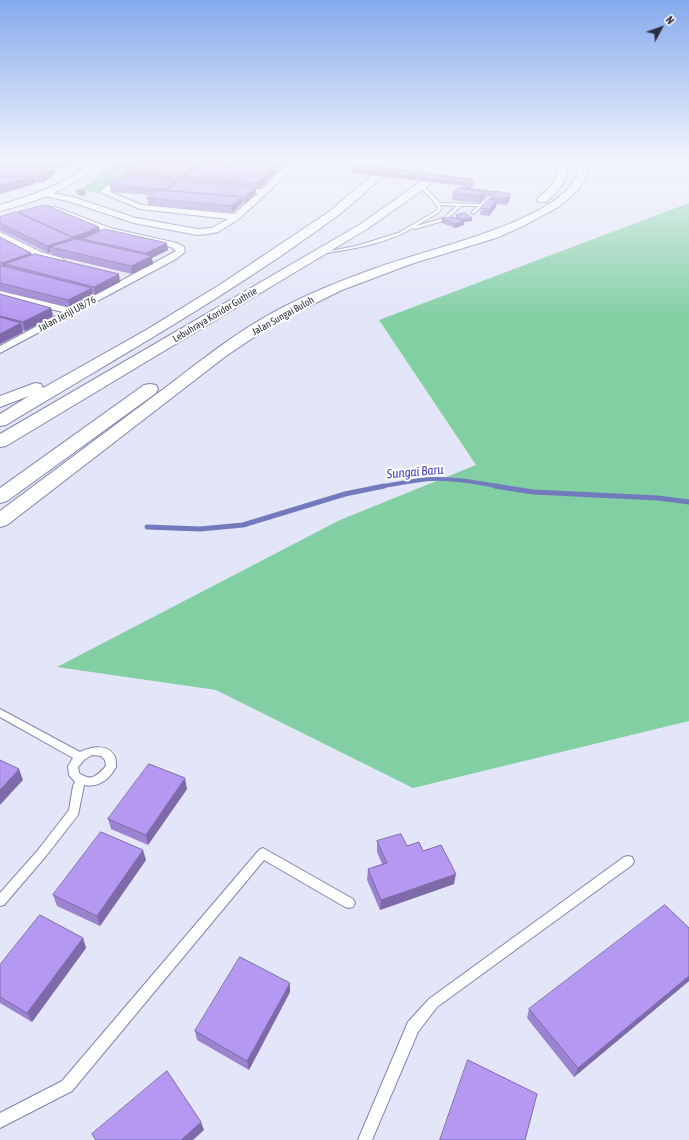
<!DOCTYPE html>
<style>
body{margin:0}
#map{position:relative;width:689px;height:1140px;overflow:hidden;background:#e3e6f8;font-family:"Asap Condensed",sans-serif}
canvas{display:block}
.north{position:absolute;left:641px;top:8px;width:40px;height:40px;-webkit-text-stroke:3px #fff;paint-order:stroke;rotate:49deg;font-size:11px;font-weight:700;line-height:16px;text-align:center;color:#2c2f40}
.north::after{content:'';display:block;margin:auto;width:14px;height:18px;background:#2c2f40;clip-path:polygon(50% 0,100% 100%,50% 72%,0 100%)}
</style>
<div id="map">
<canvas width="689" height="1140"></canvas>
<div class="north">N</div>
</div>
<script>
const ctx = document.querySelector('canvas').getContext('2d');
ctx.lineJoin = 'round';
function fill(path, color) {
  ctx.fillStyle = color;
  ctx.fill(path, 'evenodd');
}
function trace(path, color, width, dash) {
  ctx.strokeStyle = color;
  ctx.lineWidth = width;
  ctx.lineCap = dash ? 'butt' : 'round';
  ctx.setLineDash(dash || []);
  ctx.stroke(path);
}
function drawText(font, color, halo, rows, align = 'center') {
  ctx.font = font + ' "Asap Condensed",sans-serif';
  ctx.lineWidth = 4;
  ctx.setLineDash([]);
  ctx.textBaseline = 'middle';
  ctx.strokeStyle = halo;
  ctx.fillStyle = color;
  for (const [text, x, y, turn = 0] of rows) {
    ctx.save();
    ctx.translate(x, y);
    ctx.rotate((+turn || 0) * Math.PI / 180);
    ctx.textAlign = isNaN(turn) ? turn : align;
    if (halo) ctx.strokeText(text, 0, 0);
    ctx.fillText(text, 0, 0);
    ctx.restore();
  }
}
fill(new Path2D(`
 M113,161h28l-13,9 -5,9 -12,4 -12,10 -20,-3 15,-10z
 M689,203v518l-276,67 -197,-98 -159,-23 283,-147 136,-55 -97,-145z`), '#81cfa3');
trace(new Path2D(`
 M379,487c18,-3 35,-7 52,-8 24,-1 48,4 71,8`), '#727abd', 4);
trace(new Path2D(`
 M495,486l38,6 125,6 31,4
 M147,527l53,2 43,-4 102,-31 39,-8`), '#727abd', 5);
const service = new Path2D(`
 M421,186h2l12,11 4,6 41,1 8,-8 3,1 -17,17 -3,-1 7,-7h-17l-15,14 -31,9 -2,-1c-27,16 -61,21 -92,26l-2,-1 37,-7 42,-13 38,-22 2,-3 -6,-9 -11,-11zM440,205l16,1 -12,12 -28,8 22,-13 4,-5z
 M0,709l80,43c10,-5 29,-9 35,5 1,3 1,7 1,10 -6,12 -18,21 -32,18l-6,30 -32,41 -42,49 -4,1v-13l38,-43 31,-40 4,-24 2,-4 -6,-7 -1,-9 5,-8 -73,-41zM92,755l9,1 4,4 1,6c-9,10 -15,16 -27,7l-1,-6 6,-7z
 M263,848l90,51 2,4 -2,4 -4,1 -4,-1 -81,-47 -192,231 -72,37v-15l62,-32 197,-231z
 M628,856l4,1 2,4 -2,4 -195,142 -19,25 -46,108h-14l50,-118 21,-23 195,-142z`);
const minor = new Path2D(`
 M289,161h8l-27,29 -31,29 -21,13 -10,2 -11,1 -63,-12 -66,-22 -30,-6 -1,-2 4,-2 32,6 63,21 61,11 15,-1 16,-9 -88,-10 -40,-17 13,-11 17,-2h3v4l-15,2 -8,7 32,13 92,9 24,-21 -23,-2h-3v-4l30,2z
 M56,207l54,21 67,15 7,4 1,5 -9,7 -176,94v-7l63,-34 -63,-15v-6l71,17 105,-57 -5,-4 -67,-15 -49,-20h-11l-44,12v-6l44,-10z
 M0,232l41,20 21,6 2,2 -5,3 -24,-7 -35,-18z`);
const tertiary = new Path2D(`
 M89,161h9c-20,27 -66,42 -98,50v-6c31,-10 67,-19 89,-44z`);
const trunk = new Path2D(`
 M556,161h10c4,19 -7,29 -20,41h-8l-1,-2 1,-2c13,-11 22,-19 18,-37z
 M578,161h10l-3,19 -8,11 -17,15 -35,19 -26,12 -88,27 -69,26 -67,33 -49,33 -219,169 -7,2v-16c53,-39 105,-79 158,-118 35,-26 70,-55 107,-76 36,-21 73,-35 111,-49 48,-18 171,-44 198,-87 3,-5 3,-14 4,-20z
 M150,384l6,1 2,4 -2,4 -149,108 -7,2v-15l144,-103z`);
const motorway = new Path2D(`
 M391,161h11l-15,13 -6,1v3c-15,13 -29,27 -44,38 -105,78 -219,141 -331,209l-6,1v-12l29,-18 -29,11v-11l35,-13 6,1 2,4 103,-58 75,-46 109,-73 43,-37 6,-1v-3z
 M403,161h10l6,10 -5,6 -4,1 -5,-3 4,-4z
 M439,161h10l-13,18h-8l-1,-2z
 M427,179l5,3 -1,2 -64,45 -361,217 -6,1v-13l359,-209 64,-45z`);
trace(service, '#7f85ae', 2);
trace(minor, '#7f85ae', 2);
trace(tertiary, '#7f85ae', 2);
trace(trunk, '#7f85ae', 2);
trace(motorway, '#7f85ae', 2);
fill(service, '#fff');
fill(minor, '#fff');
fill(tertiary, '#fff');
fill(trunk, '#fff');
fill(motorway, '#fff');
fill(new Path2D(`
 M0,161h73l-9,7h-9l1,5 -14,10h-8v1l-34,10z
 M135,161h69v1l2,-1h81l-6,6 -4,-1v6l-19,18 -2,-1v5l-11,9h-4l1,1 -10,9 -84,-8 -1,-7 4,-3 -40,-3 -1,-7 15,-9 -1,-4 8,-5v-4z
 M352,170l121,12v3l-4,4 41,5 -1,7 -3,4 -10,-1v3l-7,9 -9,-1 1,-7 10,-9v-2l-6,-1v2l-6,5 -27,-3 1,-7 10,-7 -111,-13z
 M76,191h9l1,3 -4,2 -5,-1z
 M18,212l81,15 1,4 68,19 -16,8 1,6 -21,10 -80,-19 -1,-3 -3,1 -48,-23v-13l19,-3z
 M456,215l16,6 -8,1v3l-9,3 -13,-5v-4l14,-1z
 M0,237l31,16 1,2 88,27 -25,13 -2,-1v2l-23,12 -70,-18z
 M0,294l51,14 2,8 -28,15 -3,-1 1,2 -23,12z
 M187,789l-39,56 -37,-16 -3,-10z
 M377,841l30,5 16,5 31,33 -74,26 -13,-30 1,-11 14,-5 -5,-12z
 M146,860l-46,66 -43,-20 -4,-11z
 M689,928v53l-115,96 -47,-59 2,-9z
 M83,938l3,10 -54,74 -32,-19v-38z
 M290,983v9l-41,78 -52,-30 -2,-9z`), '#9c83cf');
fill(new Path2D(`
 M62,161h11l-9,7z
 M202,161h2v5l-20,11v4l-2,2 -1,-7z
 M280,161h7l-6,6z
 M277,165v7l-19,18 -1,-7z
 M55,167l1,6 -14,10 -1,-7z
 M32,177l2,7 -34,10v-8z
 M176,181l1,6 -11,3 1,5 -2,1 -1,-6z
 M473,182v3l-9,10v-3z
 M255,187l1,7 -11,9v-6z
 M85,191l1,3 -4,2 -1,-4z
 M485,191v7l-6,5 1,-7z
 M510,194l-1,7 -3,4 1,-7z
 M241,197l1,7 -10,9 -1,-7z
 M497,200l-1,7 -7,9 1,-7z
 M472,218v3l-8,1v3l-9,3v-4l7,-2v-3z
 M99,227l2,8 -18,4v2l-8,3 -2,-7z
 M73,238l1,7 -24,2 1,5 -3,1 -1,-7z
 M167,243l1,7 -16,8 1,6 -21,10 -1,-8 16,-8 -1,-5z
 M31,253l2,7 -28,4 2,6 -3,1 -2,-8z
 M119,274l1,8 -25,13 -1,-8z
 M92,288l1,8 -23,12 -2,-8z
 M51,308l2,8 -28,15 -2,-9z
 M21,323l2,9 -23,12v-10z
 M19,769l4,11 -23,25v-15z
 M185,778l2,11 -39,56 -2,-10z
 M143,850l3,10 -46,66 -3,-10z
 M456,874l-2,10 -74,26 1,-10z
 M83,938l3,10 -54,74 -5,-9z
 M689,976v5l-115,96 4,-9z
 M290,983v9l-41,78 -2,-9z
 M201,1122l3,8 -11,10h-12z`), '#7f6aa9');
const building = new Path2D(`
 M0,161h64h-2l-62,1z
 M135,161h67l-21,15 -57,-4 13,-9h-5z
 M206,161h13l58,4 -20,18 -73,-6z
 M358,165l113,14 -3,2 5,1 -6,7 -6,-1 5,-5 -114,-13z
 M0,167h55l-14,9h-41z
 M124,176l52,5 -12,9 -54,-5z
 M0,177h32l-32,9z
 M179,181l76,6 -10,10 -79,-7z
 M458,188l27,3 -5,5 -27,-3z
 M472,189h1l23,3 -2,2 -9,-1v-2z
 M80,190l5,1 -4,1 -5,-1z
 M158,190l83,7 -10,9 -84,-8z
 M496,191l14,3 -3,4h-16z
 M488,199l9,1 -7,9 -9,-1z
 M46,205l53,22 -26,10 -55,-25z
 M16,212l57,26 -26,8 -47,-23v-6z
 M465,213l7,5 -10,1 -6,-4z
 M452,217l12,4 -9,3 -13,-5z
 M105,229l62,14 -21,10 -63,-14z
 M0,237l31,16 -29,10 -2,-1z
 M76,239l76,17 -21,10 -81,-19z
 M35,254l84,20 -25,13 -89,-23z
 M3,266l89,22 -24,12 -68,-17v-16z
 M0,294l51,14 -28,14 -23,-6z
 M0,317l21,6 -21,11z
 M0,760l19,9 -19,21z
 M149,764l36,14 -39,57 -38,-16z
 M101,832l42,18 -46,66 -44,-21z
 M401,834l6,12 12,-4 4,9 18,-6 15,29 -75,26 -13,-31 19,-6 -10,-22z
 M665,905l24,23v48l-111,92 -49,-59z
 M40,915l43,23 -56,75 -27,-16v-32z
 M240,957l50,26 -43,78 -52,-30z
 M468,1060l69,34 -12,46h-85z
 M167,1071l34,51 -20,18h-85l-4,-6z`);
fill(building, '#b598f1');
trace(building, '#7f6aa9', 1);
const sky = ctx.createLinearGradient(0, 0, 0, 320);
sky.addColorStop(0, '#85aaec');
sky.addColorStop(0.5, '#f2f4fc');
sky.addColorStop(1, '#f2f4fc00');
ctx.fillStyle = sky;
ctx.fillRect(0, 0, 689, 320);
drawText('10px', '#2c2f40', '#fff', [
 ["Jalan Jeriji U8/76",67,314,-28],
 ["Lebuhraya Koridor Guthrie",215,315,-31],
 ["Jalan Sungai Buloh",283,316,-29]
]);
drawText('italic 13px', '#453fbd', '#fff', [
 ["Sungai Baru",415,472,-5]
]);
</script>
